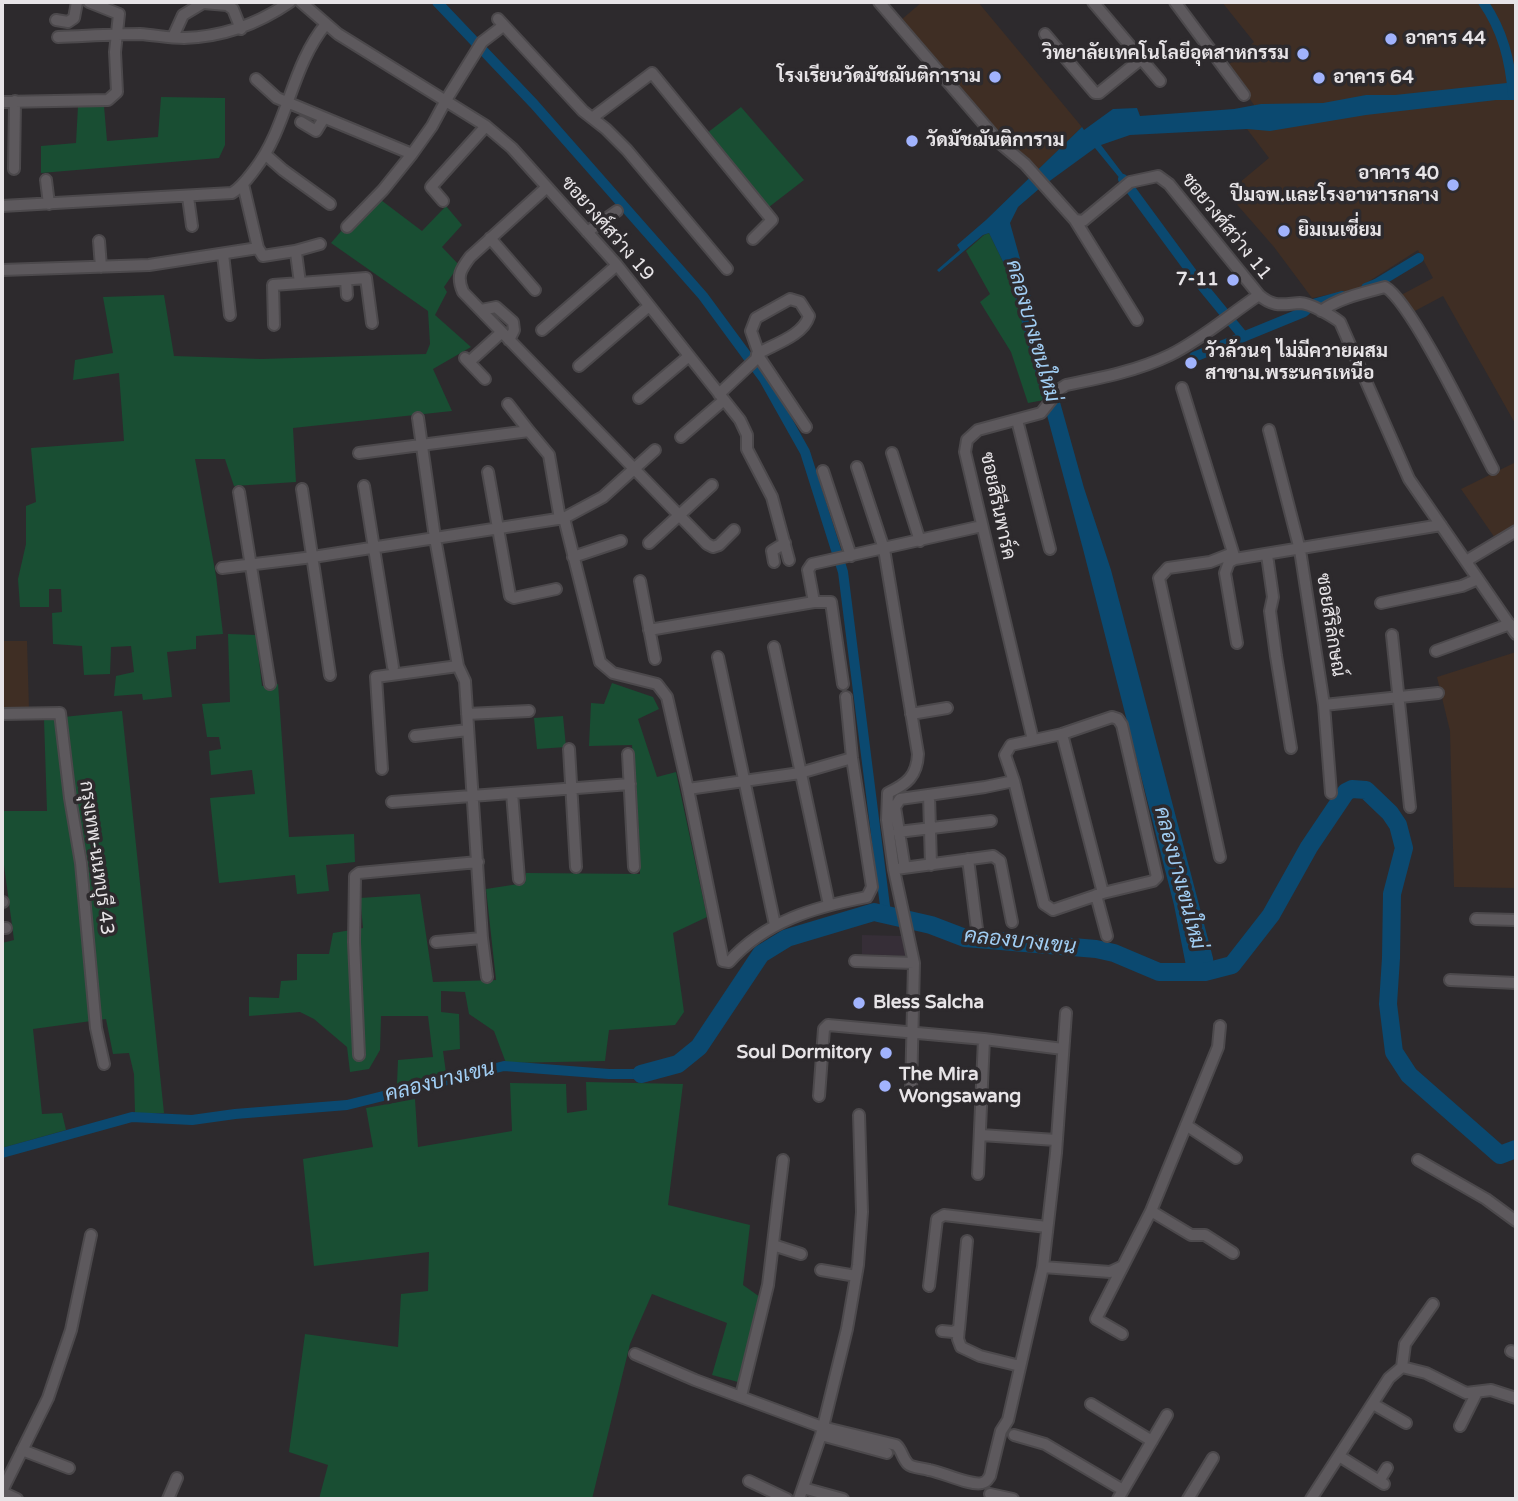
<!DOCTYPE html>
<meta charset="utf-8">
<style>
body{margin:0}
#map{position:relative;width:1518px;height:1501px;overflow:hidden;background:#2d2a2d;font-family:"Varela Round",sans-serif}
canvas{display:block}
.frame{position:absolute;inset:0;border:4px solid #e7e4e7;pointer-events:none}
</style>
<div id="map">
<canvas width="1518" height="1501"></canvas>
<div class="frame"></div>
</div>
<script>
const ctx = document.querySelector('canvas').getContext('2d');
ctx.lineJoin = 'round';
function fill(path, color) {
  ctx.fillStyle = color;
  ctx.fill(path, 'evenodd');
}
function trace(path, color, width, dash) {
  ctx.strokeStyle = color;
  ctx.lineWidth = width;
  ctx.lineCap = dash ? 'butt' : 'round';
  ctx.setLineDash(dash || []);
  ctx.stroke(path);
}
function drawText(font, color, halo, rows, align = 'center') {
  ctx.font = font + ' "Varela Round",Sarabun,sans-serif';
  ctx.lineWidth = 7;
  ctx.setLineDash([]);
  ctx.textBaseline = 'middle';
  ctx.strokeStyle = halo;
  ctx.fillStyle = color;
  for (const [text, x, y, turn = 0] of rows) {
    ctx.save();
    ctx.translate(x, y);
    ctx.rotate((+turn || 0) * Math.PI / 180);
    ctx.textAlign = isNaN(turn) ? turn : align;
    if (halo) ctx.strokeText(text, 0, 0);
    ctx.fillText(text, 0, 0);
    ctx.restore();
  }
}
fill(new Path2D(`
 M862,935l40,1 4,20 -44,-2z`), '#362e37');
fill(new Path2D(`
 M922,2h56l104,125 -44,43 -30,-28 -107,-122z
 M1222,2h294v423l-73,-129 -32,17 -10,-18 32,-17 -15,-28 -61,39 -45,9 -38,-51 -47,-54 42,-35 -22,-29 7,-24 -27,-39 27,-24z
 M1516,462v65l-21,11 -34,-49z
 M2,641h25l2,68h-27z
 M1516,652v236l-62,-1 -4,-156 -13,-54z`), '#3f2e24');
fill(new Path2D(`
 M161,97l64,1v47l-6,13 -178,15v-27l35,-3 2,-37h26l3,35 51,-4z
 M741,107l63,73 -35,27 -62,-74z
 M373,194l49,37 24,-25 16,19 -20,22 17,18 -15,22 3,5 -12,23 36,32 -38,22 19,42 -159,17 3,54 -62,4 -9,-27h-30l21,117 7,58 -27,2v13l-29,3 5,45 -29,3 -1,-6 -28,2 2,-20 18,-4 -3,-26 -20,1 -1,27 -26,1 -2,-29 -29,-2 -1,-31 10,-1 -1,-23h-12v18h-29l-2,-28 8,-35v-38l10,-4 -5,-54 93,-7 -5,-68 -46,7 2,-20 38,-7 -10,-56 61,-2 10,61 87,3 165,-5 4,-10 -2,-33 -97,-68z
 M989,233l20,41 35,126 -16,3 -17,-51 -31,-50 10,-8 -24,-43 18,-16z
 M228,634l28,1 6,51 16,-2 11,153 65,-3 1,28 -29,3 3,26 -32,3 -2,-19 -76,8 -9,-85 45,-4 -3,-24 -41,5 -2,-24 12,-2 -2,-12h-12l-5,-33 28,-2z
 M612,683l41,14 6,12 -21,10 19,58 19,-5 31,145 -34,16 11,79 -9,13 -66,5 -4,31 -99,2 -12,-32 -25,-17 -4,-22 -24,-1v21l18,2 1,35 -17,2 3,22 -49,11 1,-24 35,-3 -5,-41h-47l-1,34 -11,19 -19,3 -3,-25 -33,-28 -14,-7 -51,4v-19l30,1 2,-17 16,-1v-26h32l4,-21 30,-5 -3,-30 60,-4 13,88 63,-2 -10,-91 39,-6 1,-10 114,1 -1,-43 -7,-86 -43,1 2,-43 13,1z
 M122,711l42,402h-29l-1,-39 -5,-21 -16,1 -7,-35 -73,10 9,85 20,-1 4,17 -64,18v-205l12,-3 -12,-90v-39h45l-3,-92z
 M563,716l3,31 -29,2 -3,-31z
 M586,1082l97,2 -15,121 82,20 -7,60 17,12 -22,85 -26,-7 15,-52 -75,-29 -22,50 -38,155h-273l9,-34 -39,-13 16,-118 93,13 3,-53 27,-3 1,-39 -115,14 -11,-107 70,-12 -7,-39 49,-9 3,48 94,-16 -2,-48 56,1 1,29 20,-3z`), '#194e33');
fill(new Path2D(`
 M1516,82v18h-20l-130,15 -96,16 -23,-2 -117,6 -29,10 25,33 -4,3 -27,-33 -55,40 -22,19 -8,16 74,265 27,82 102,388 1,10 -27,3 -13,-66 -91,-356 -74,-275 -20,-41 -6,2 -44,37 -2,-2 23,-20 -3,-5 29,-25 96,-93 2,3 29,-21 24,-1 3,8 94,-7 27,-5 62,-1 43,-8h29z`), '#0b4970');
trace(new Path2D(`
 M437,2l97,102 169,192 61,83 41,73 38,120 43,342
 M1483,2c20,29 27,58 30,93
 M1123,179l75,102 46,56
 M1366,288l10,-4 43,-26
 M1194,357l110,-45 9,-8 29,-8
 M2,1153l130,-36 60,3 43,-6 112,-9 157,-39 105,8h32`), '#0b4970', 10);
trace(new Path2D(`
 M641,1074l37,-10 21,-17 62,-93 26,-16 87,-26 57,13 34,13 131,11 18,4 45,19h46l27,-7 39,-50 38,-68 37,-55 6,-3 14,1 24,23 8,12 6,23 -12,46 -1,64 -3,46 6,48 15,23 91,80 16,-6`), '#0b4970', 18);
const street = new Path2D(`
 M301,2l37,32 148,92 26,22 105,117 123,155 7,15v14l25,48 17,63
 M879,2l122,142 24,20 50,56 8,1 47,-39 28,-6 11,8 90,111c15,13 24,9 41,8 10,0 32,13 40,19l69,157 107,155
 M1093,2l67,79
 M1175,2l69,93
 M498,19l85,92 23,18 21,21 100,119
 M56,20l12,2 6,-4 3,-16
 M1045,34l50,59h4l42,-34
 M58,37c28,-1 55,-3 82,-3 15,1 29,4 44,4 40,-1 74,-14 106,-36
 M173,37l10,-22 20,-12 24,2 6,4 8,20
 M256,79l21,19 135,56
 M2,102l106,-2 9,-8 -2,-40 4,-38 -30,-12
 M592,118l60,-45 120,147 -19,19
 M301,122l15,9 8,-13
 M266,155l17,15 47,34
 M14,169l1,-68
 M46,180l3,24
 M547,187l-77,70c-9,12 -14,19 -7,35l244,252 6,3 6,-2 15,-15
 M188,197l4,29
 M443,201l-12,-14 55,-61
 M2,206l230,-13c10,-6 16,-15 23,-24 33,-43 36,-103 71,-145
 M1075,220l62,100
 M347,227l36,-37 29,-36 20,-28 14,-26 36,-58 21,-16
 M587,232l30,-21
 M490,238l45,52
 M99,241l2,26
 M258,248l5,8 32,-5 1,2 4,30 -27,2 1,40
 M295,251l25,-7
 M223,254l7,61
 M2,270l147,-5 109,-17 -15,-64
 M346,280l1,15
 M300,283l66,-5 6,45
 M481,310l15,-3 17,15 1,8 -5,10
 M1321,311c18,-13 42,-18 64,-24 27,15 90,148 108,182
 M542,330l75,-65
 M465,358l20,21
 M469,362l33,-30
 M579,366l70,-60
 M1182,388l53,171
 M719,394l37,-35 2,-8 -7,-20 5,-13 34,-19 10,3 9,14c-6,20 -35,28 -52,38l49,73
 M639,398l50,-42
 M508,404l21,27
 M418,418l17,120 23,128 7,15 17,257 5,39
 M1017,420l33,129
 M1269,430l31,120 24,155 7,88
 M681,437l43,-37
 M359,453l170,-22 20,24 11,64
 M892,453l28,88
 M857,467l27,82 34,205c-1,22 -11,30 -30,39l-1,27 7,50 20,93 -3,130
 M823,471l28,85
 M488,472l22,124 4,2 42,-9
 M364,486l29,181
 M302,489l28,186
 M239,492l31,192
 M564,518l36,144 13,11 44,11 10,13 21,92 35,172 6,1c36,-41 86,-55 138,-65l5,-10 -20,-129 -6,-61
 M649,543l63,-58
 M1267,555l6,42 -3,14 6,45 15,92
 M573,557l48,-16
 M1466,561l50,-30
 M774,562l-2,-11 13,-8
 M222,568l91,-11 251,-39 39,-21 52,-47
 M640,581l15,78
 M814,602l-6,-32 4,-6 170,-38
 M1381,603l81,-17 16,-7
 M649,630l165,-28h17l12,82
 M1392,635l18,172
 M1237,643l-12,-70 4,-11 6,-3 206,-34
 M774,647l55,258
 M1436,651l74,-27
 M718,657l57,268
 M1324,705l114,-12
 M2,714l58,-1 10,85 11,65 15,165 8,36
 M467,714l62,-3
 M911,714l36,-6
 M1112,717l6,2 4,6 35,152 -4,4 -50,12 -50,17 -9,-6 -30,-123 -9,-26 6,-10 51,-11z
 M1062,734l41,159
 M415,736l53,-6
 M1033,740l-68,-288 2,-12 11,-10 63,-17 19,-24 6,-4c35,-7 71,-14 104,-30 32,-16 59,-40 89,-60
 M569,749l7,118
 M628,754l6,113
 M382,769l-6,-92 82,-11
 M688,789l112,-16 52,-15
 M512,793l7,86
 M929,795l2,70
 M392,802l238,-18
 M898,832l93,-11
 M1220,857l-61,-279 9,-10 42,-6 23,-9
 M968,859l9,70
 M904,863l-9,-56 5,-8 85,-12 29,-6
 M896,869l97,-13 7,5 12,61
 M1096,895l11,41
 M2,902h1
 M1476,919l40,1
 M2,928h4
 M436,942l46,-4
 M855,961l59,2
 M1450,980l66,3
 M1220,1026l-2,21 -67,164 40,24h14l28,18
 M359,1055l-5,-113 1,-66 4,-3 119,-11
 M819,1096l5,-67 4,-4 156,14 79,10
 M1186,1125l50,33
 M981,1135l75,5
 M1418,1160l68,39 30,22
 M978,1174l6,-135
 M773,1245l28,9
 M1043,1267l67,5 13,-6 28,-55
 M821,1270l35,6
 M929,1286l8,-67 7,-4 103,12
 M959,1327l-1,12 3,8 19,9 40,10
 M942,1331l11,1 6,-3 8,-88
 M1122,1334l-26,-15 27,-53
 M1511,1351l5,2
 M635,1354l60,26 127,47 74,18c6,5 6,13 12,19 4,4 15,4 21,6 13,2 41,16 53,13 5,-1 5,-3 8,-7l11,-45 7,-11 35,-153 13,-114 10,-140
 M1402,1367l3,-23 28,-40
 M741,1396l27,-111 15,-125
 M1091,1404l61,37
 M1373,1404l33,19
 M1460,1426l16,-32
 M821,1435l66,18
 M1014,1435l31,9 78,46
 M22,1450l47,18
 M1339,1456l45,28
 M749,1481l38,18
 M1379,1481l8,-13
 M803,1488l40,11
 M2,1491l46,-93 23,-68 20,-95
 M2,1492l15,7
 M990,1494l23,5
 M168,1499l9,-21
 M799,1499l22,-64 26,-106 11,-64 4,-53 -3,-97
 M1118,1499l49,-84
 M1188,1499l25,-41
 M1311,1499l78,-121 13,-11 24,6 40,20 25,-3 25,8`);
trace(street, '#4c494c', 14);
trace(street, '#5d595d', 10);
for (const [x, y, r, color] of [
 [1391,39,7,"#a1b3fd"],
 [1303,54,7,"#a1b3fd"],
 [995,77,7,"#a1b3fd"],
 [1319,78,7,"#a1b3fd"],
 [912,141,7,"#a1b3fd"],
 [1453,185,7,"#a1b3fd"],
 [1284,231,7,"#a1b3fd"],
 [1233,280,7,"#a1b3fd"],
 [1191,363,7,"#a1b3fd"],
 [859,1003,7,"#a1b3fd"],
 [886,1053,7,"#a1b3fd"],
 [885,1086,7,"#a1b3fd"]
]) {
  const dot = new Path2D();
  dot.arc(x, y, r, 0, 2 * Math.PI);
  ctx.fillStyle = color;
  ctx.fill(dot);
  trace(dot, '#2d2a2d', 2.5);
}
drawText('bold 19px', '#e7e4e7', '#2d2a2d', [
 ["อาคาร 44",1405,39],
 ["วิทยาลัยเทคโนโลยีอุตสาหกรรม",1289,54,"right"],
 ["โรงเรียนวัดมัชฌันติการาม",981,77,"right"],
 ["อาคาร 64",1333,78],
 ["วัดมัชฌันติการาม",926,141],
 ["อาคาร 40",1439,174,"right"],
 ["ปีมจพ.และโรงอาหารกลาง",1439,196,"right"],
 ["ยิมเนเซี่ยม",1298,231],
 ["7-11",1219,280,"right"],
 ["วัวล้วนๆ ไม่มีควายผสม",1205,352],
 ["สาขาม.พระนครเหนือ",1205,374],
 ["Bless Salcha",873,1003],
 ["Soul Dormitory",872,1053,"right"],
 ["The Mira",899,1075],
 ["Wongsawang",899,1097]
], 'left');
drawText('19px', '#e7e4e7', '#2d2a2d', [
 ["ซอยวงศ์สว่าง 11",1226,227,51],
 ["ซอยวงศ์สว่าง 19",607,229,49],
 ["ซอยสิรีนพาร์ค",997,506,78],
 ["ซอยสิริลักษณ์",1330,625,81],
 ["กรุงเทพ-นนทบุรี 43",96,858,82]
]);
drawText('italic 21px', '#a1cef4', '#2d2a2d', [
 ["คลองบางเขนใหม่",1032,331,74],
 ["คลองบางเขนใหม่",1179,878,75],
 ["คลองบางเขน",1020,942,6],
 ["คลองบางเขน",440,1082,-14]
]);
</script>
